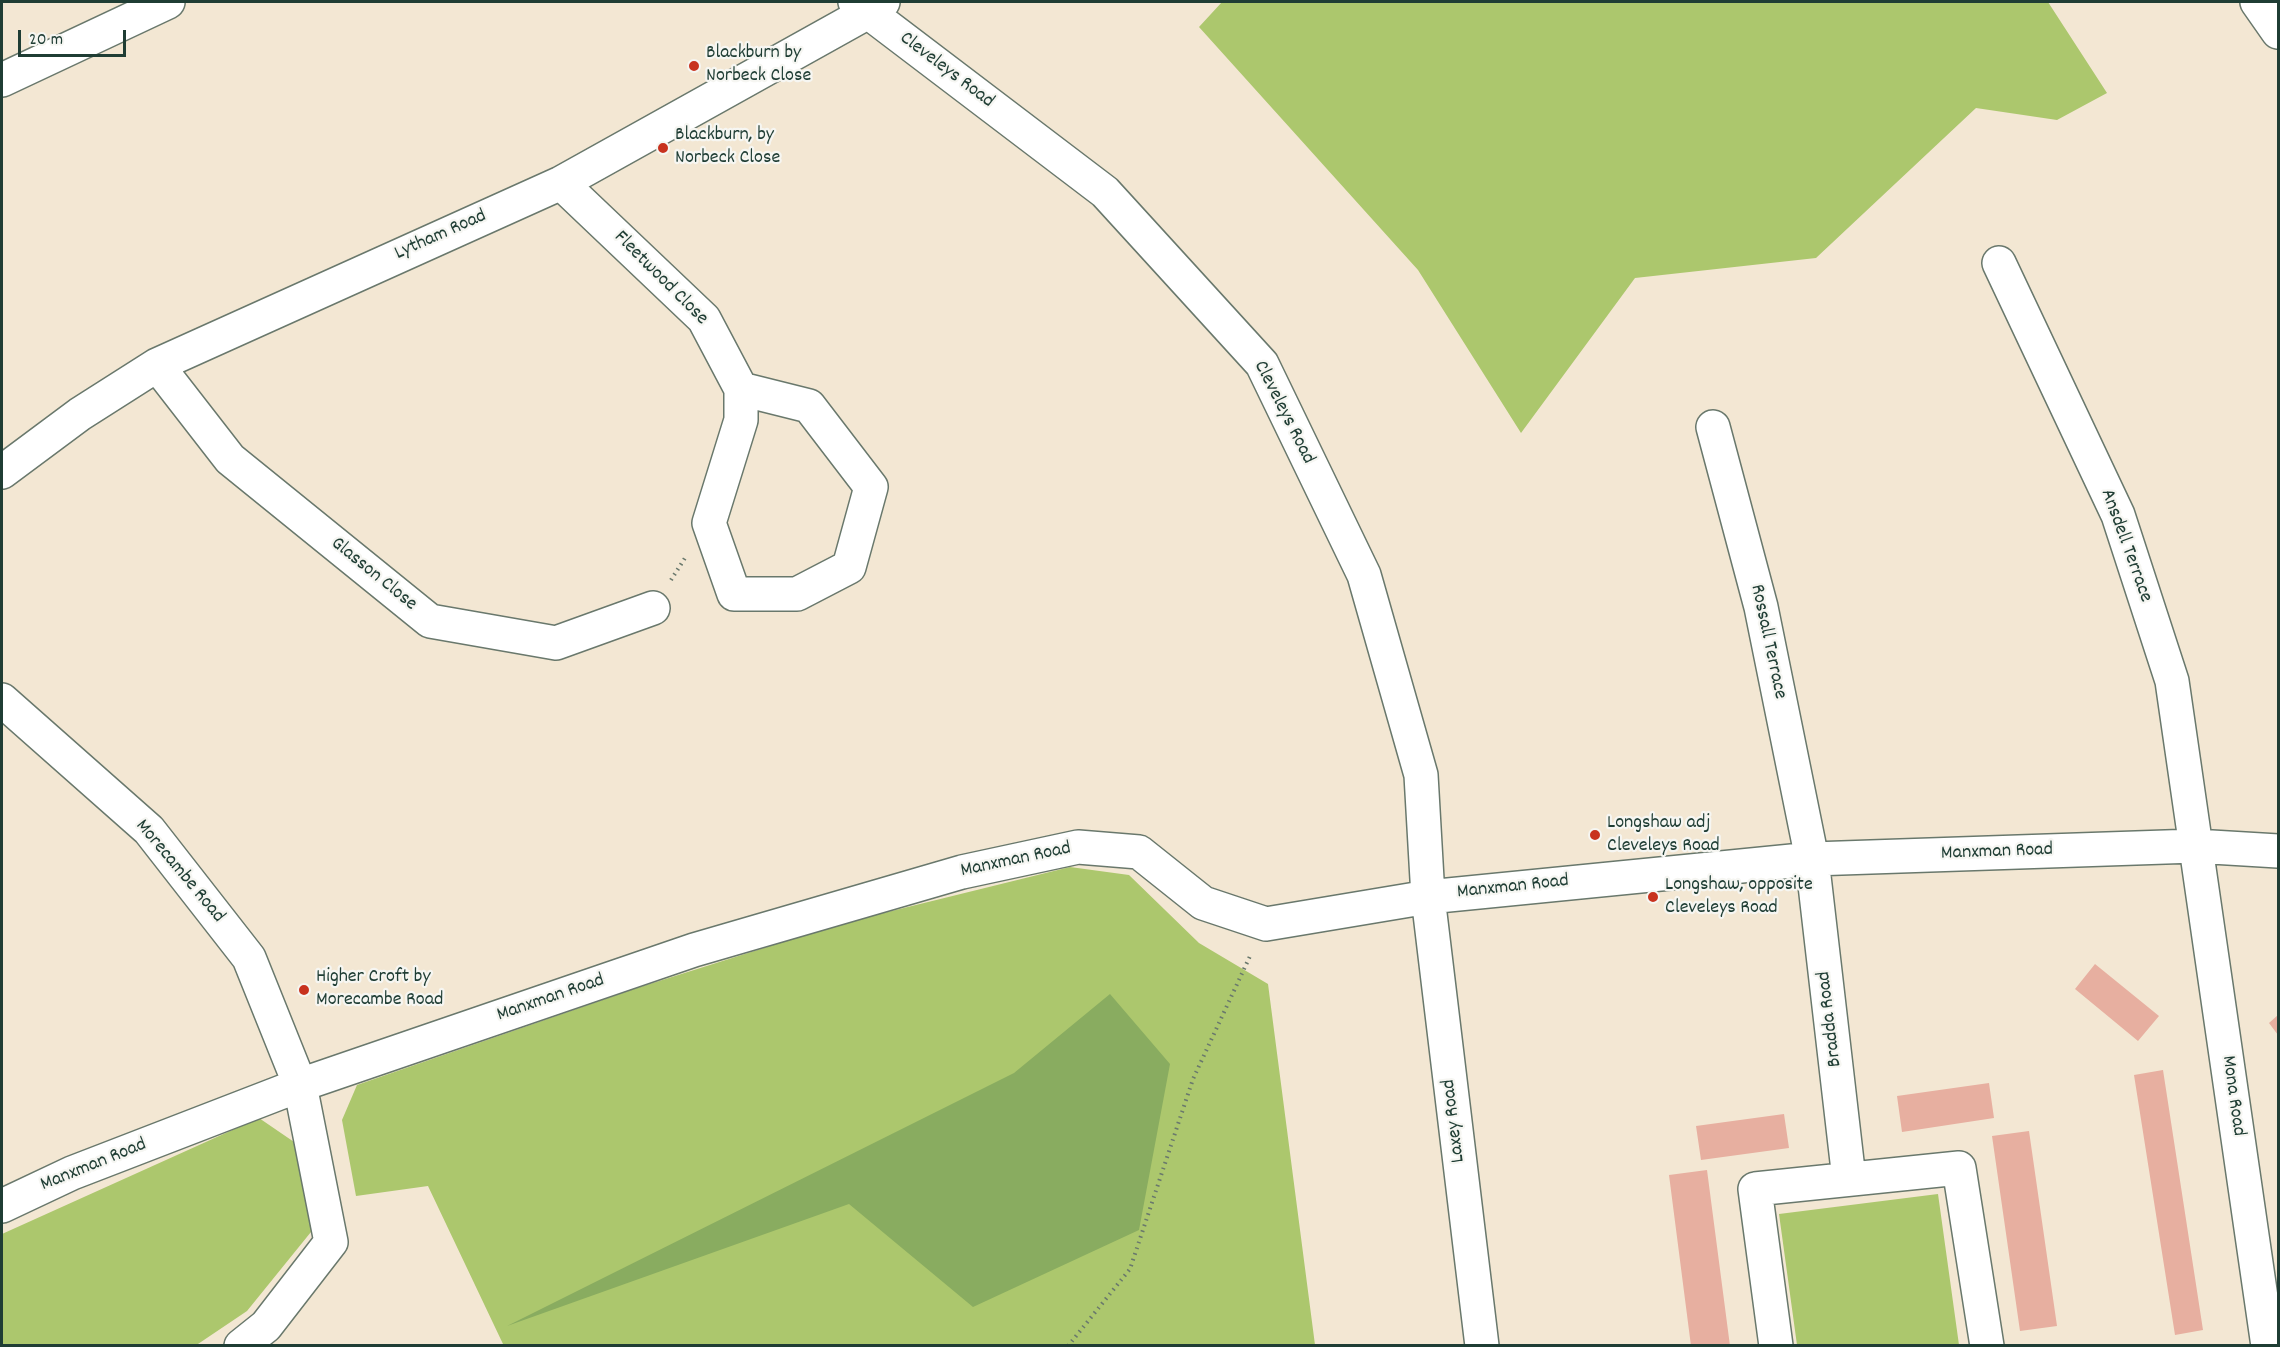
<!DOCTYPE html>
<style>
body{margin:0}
#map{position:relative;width:2280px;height:1347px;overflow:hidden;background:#f3e7d3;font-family:Dekko,sans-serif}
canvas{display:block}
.frame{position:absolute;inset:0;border:3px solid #1f3d34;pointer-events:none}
.scale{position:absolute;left:18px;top:30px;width:108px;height:27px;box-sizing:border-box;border:3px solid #1f3d34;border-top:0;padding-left:8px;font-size:18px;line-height:21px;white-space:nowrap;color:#1f3d34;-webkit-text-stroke:4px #f6f6f2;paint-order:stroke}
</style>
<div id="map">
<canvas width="2280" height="1347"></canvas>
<div class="frame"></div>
<div class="scale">20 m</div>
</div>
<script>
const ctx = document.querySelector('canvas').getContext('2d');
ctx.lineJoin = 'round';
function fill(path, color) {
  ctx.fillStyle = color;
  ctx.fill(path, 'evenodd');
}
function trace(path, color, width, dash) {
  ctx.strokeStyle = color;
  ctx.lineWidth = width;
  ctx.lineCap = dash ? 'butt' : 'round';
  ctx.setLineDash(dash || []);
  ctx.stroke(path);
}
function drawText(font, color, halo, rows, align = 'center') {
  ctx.font = font + ' Dekko,sans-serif';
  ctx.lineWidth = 4.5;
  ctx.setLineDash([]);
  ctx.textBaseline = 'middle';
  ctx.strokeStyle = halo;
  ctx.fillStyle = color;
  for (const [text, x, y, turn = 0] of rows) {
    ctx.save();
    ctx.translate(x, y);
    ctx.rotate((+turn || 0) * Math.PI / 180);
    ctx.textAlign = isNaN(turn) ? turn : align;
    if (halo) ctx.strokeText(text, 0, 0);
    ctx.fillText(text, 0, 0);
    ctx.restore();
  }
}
fill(new Path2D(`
 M1222,2h826l59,91 -50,27 -81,-12 -160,150 -181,20 -114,155 -103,-163 -219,-243z
 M1070,867l59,8 70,68 69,41 47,361h-814l2,-1 -75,-158 -72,10 -14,-76 15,-35 280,-97 206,-65z
 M259,1118l38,26 18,83 -68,84 -52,35 -193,-1v-111z
 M1938,1194l21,151h-162l-18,-131z`), '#acc76d');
fill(new Path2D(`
 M1110,994l60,70 -31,166 -166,77 -124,-103 -342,122 507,-253z`), '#89ac60');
fill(new Path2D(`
 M2095,964l64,52 -21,25 -63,-52z
 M2278,1015v20l-9,-12z
 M2163,1070l40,260 -28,5 -41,-260z
 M1989,1083l5,35 -92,14 -5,-36z
 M1784,1114l5,34 -88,12 -5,-34z
 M2029,1131l28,195 -37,5 -28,-195z
 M1707,1170l23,176h-39l-22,-171z`), '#e7afa0');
const minor = new Path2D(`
 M855,2l250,190 157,172 102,211 57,200 7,122 54,449
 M2257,2l21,30
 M2,80l166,-78
 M561,183l143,136 37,70v31l-32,103 25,71h63l52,-27 22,-80 -62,-81 -68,-17
 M1999,263l119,252 54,166 96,665
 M157,365l73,94 200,162 126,22 97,-35
 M1713,427l48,180 51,252 37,320
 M2,472l78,-58 77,-49 404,-182 307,-171 15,-10
 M2,700l147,130 100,128 51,127 31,157 -65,84 -25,20
 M2,1206l70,-33 228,-88 394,-135 268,-78 116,-25 61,5 64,51 63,21 162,-27 384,-38 383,-13 83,5
 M1776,1346l-21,-157 204,-21 28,178`);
trace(minor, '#69786c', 36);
trace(new Path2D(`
 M671,580l14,-22
 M1068,1346l62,-77 63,-190 58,-125`), '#69786c', 4, [1.5, 4.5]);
trace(minor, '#fff', 33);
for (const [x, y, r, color] of [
 [694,66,6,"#c8321e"],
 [663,148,6,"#c8321e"],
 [1595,835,6,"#c8321e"],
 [1653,897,6,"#c8321e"],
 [304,990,6,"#c8321e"]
]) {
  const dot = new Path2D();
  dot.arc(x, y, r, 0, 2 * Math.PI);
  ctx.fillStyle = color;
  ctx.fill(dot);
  trace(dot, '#f6f6f2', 2);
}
drawText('20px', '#1f3d34', '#f6f6f2', [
 ["Blackburn by",706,54],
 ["Norbeck Close",706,77],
 ["Blackburn, by",675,136],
 ["Norbeck Close",675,159],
 ["Longshaw adj",1607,824],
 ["Cleveleys Road",1607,847],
 ["Longshaw, opposite",1665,886],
 ["Cleveleys Road",1665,909],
 ["Higher Croft by",316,978],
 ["Morecambe Road",316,1001]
], 'left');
drawText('20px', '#1f3d34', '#f6f6f2', [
 ["Cleveleys Road",946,71,37],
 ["Lytham Road",441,236,-24],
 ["Fleetwood Close",660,279,45],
 ["Cleveleys Road",1283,413,63],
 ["Ansdell Terrace",2125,546,70],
 ["Glasson Close",373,575,39],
 ["Rossall Terrace",1767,642,78],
 ["Manxman Road",1997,853,-2],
 ["Manxman Road",1016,861,-12],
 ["Morecambe Road",179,872,50],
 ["Manxman Road",1513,888,-6],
 ["Manxman Road",551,999,-19],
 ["Bradda Road",1831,1019,-97],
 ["Mona Road",2232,1096,82],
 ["Laxey Road",1455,1121,-97],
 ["Manxman Road",94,1166,-22]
]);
</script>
